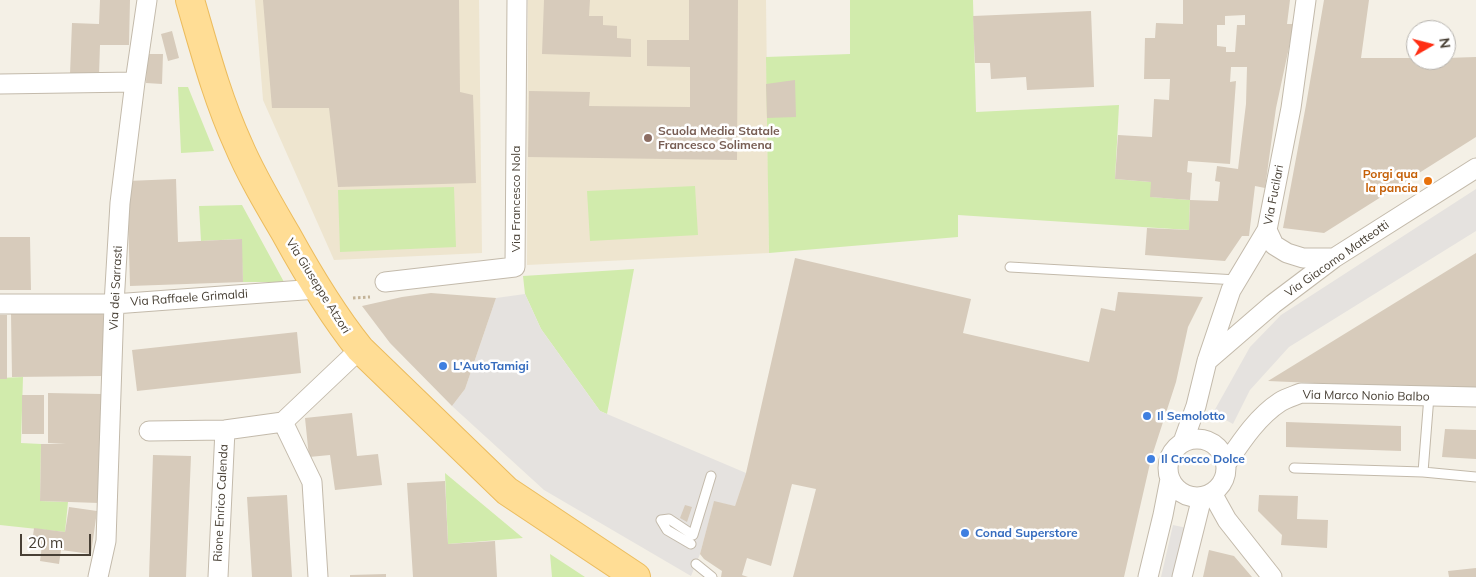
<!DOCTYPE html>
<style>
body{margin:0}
#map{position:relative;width:1476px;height:577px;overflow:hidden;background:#f4f0e6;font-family:Mulish,sans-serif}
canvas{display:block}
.north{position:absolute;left:1406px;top:20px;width:50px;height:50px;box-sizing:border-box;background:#fff;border:1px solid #b6b3ae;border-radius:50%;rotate:82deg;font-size:14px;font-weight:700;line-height:20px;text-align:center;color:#484035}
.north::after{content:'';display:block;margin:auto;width:18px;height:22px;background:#ff2e13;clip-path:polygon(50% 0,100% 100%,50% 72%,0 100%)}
.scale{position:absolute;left:20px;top:534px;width:71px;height:22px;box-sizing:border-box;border:2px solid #484035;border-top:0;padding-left:6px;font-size:15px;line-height:18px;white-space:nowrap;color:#484035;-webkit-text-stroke:4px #fff;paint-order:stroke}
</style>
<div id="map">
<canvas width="1476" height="577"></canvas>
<div class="north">N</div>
<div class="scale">20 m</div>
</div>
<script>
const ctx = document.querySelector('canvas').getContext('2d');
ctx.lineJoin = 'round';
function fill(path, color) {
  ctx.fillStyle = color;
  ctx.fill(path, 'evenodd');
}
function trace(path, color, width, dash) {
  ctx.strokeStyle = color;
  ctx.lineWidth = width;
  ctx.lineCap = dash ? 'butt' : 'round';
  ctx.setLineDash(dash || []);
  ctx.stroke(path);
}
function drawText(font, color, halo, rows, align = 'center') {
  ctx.font = font + ' Mulish,sans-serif';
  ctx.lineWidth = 5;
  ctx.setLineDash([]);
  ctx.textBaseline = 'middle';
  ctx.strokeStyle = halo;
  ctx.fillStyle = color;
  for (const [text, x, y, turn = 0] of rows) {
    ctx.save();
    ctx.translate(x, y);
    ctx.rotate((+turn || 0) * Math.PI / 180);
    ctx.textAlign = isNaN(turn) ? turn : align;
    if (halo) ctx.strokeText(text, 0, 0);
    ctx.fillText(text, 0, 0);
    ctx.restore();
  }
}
fill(new Path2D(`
 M255,0h224l3,253 -148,7 -71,-160z
 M528,0h238l3,253 -242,12z`), '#eee5cf');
fill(new Path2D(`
 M850,0h123l3,112 143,-7 -4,74 36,3v15l39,3 -1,30 -231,-15v22l-189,16 -3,-196 84,-3z
 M178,87h10l26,64 -33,2z
 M695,186l3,49 -108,6 -3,-50z
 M454,187l2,60 -116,5 -2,-62z
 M242,205l42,77h-41l-2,-43 -40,2 -2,-35z
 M634,269l-27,145 -7,-3 -59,-82 -16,-35 -2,-18z
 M23,377l-2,66 20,1 -1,57 28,1 -3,30 -65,-7v-147z
 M445,473l78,65 -75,6z
 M550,554l35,23h-33z`), '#d1ebac');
fill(new Path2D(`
 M1476,189v42l-187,116 -39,43 -17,34 -20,-11 37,-66 31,-32z
 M525,294l16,35 59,82 146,62 -11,33 -21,-4 -14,52 -9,22 -147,-86 -92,-84 13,-17 31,-91z
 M1173,525l14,3 -12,49h-14z`), '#e5e2df');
fill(new Path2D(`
 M100,0h30l-1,45h-29l-1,30 -29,-1 2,-51 27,1z
 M263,0h196l1,92 13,3 3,88 -138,4 -9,-79h-57z
 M544,0h46l-1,16h14v9l14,1v12l14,1v18l-89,-3z
 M689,0h49l-1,160 -209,-3 1,-66 61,1 -1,14 101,1v-40l-43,-1v-26h42z
 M1183,0h107l-3,24h7l-18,84 -11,80 -10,-2 -6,50h-7l-17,25 -80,-6 2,-27 42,2 1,-30 28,1 2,-19 -5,-1 2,-15 21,3 8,-65 1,-37h-16l-1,15 6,-1 -6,83 -42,-3 -1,11 5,1 -2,27 -40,-3 1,-15 -36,-3 3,-44 34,2 2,-38 15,1 1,-21h-26l1,-41h10l1,-15 27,1zM1245,15v10h-8l-2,27h-9v-5l-9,-1v-21h8v-9z
 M1324,0h45l-8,58h55v2h30v-2l30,-1v80l-152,96 -41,-5 23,-123z
 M1091,11l3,76 -67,3 -1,-13 -35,2 -1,-16h-15l-2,-47z
 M172,31l7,27 -11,3 -7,-27z
 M147,54h16l-1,30 -16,-1z
 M795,80l1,37 -29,1 -1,-34z
 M176,179l2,63 64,-3 1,43 -113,4 -3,-105z
 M0,237h30l1,53h-31z
 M1476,253v137l-208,-9z
 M795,258l176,41 -8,34 126,29 12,-54 14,3 3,-19 85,5 -15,30 -12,55 -25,77 -27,118h-331l23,-88 -24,-5 -21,82 -24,-8 -5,17 6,2h-27l1,-6 -18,-12 -4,-5 14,-53 21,5 11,-33z
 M431,293l65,5 -31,91 -13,17 -62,-63 -28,-37 40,-9z
 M11,314h92v62l-91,1z
 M0,315h7v64h-7z
 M297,332l4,41 -164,18 -5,-41z
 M48,393l54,1 -3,109 -59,-2 1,-57h25l-18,-1z
 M22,395h22v39h-22z
 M352,413l5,43 21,-2 4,31 -47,5 -5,-35 -21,2 -4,-39z
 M1286,422l115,4v25l-115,-4z
 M1445,429l31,1v29l-34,-2z
 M153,455l38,1 -5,121h-37z
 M445,481l3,63 47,-3 2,36h-84l-6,-94z
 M287,495l5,82h-40l-5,-80z
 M1259,495l39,1 -1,23 31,1 -1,28 -46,-3 1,-10 -24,-24z
 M685,505l7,2 -5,15 -7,-4z
 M69,507l28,4 -6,43 -30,-4 -2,14 -19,-3 2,-16 -10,-1 2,-16 31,4z
 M1209,550l25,6 18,21h-49z
 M1476,568v9h-27l-1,-6z
 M386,574v3h-36v-2z`), '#d7cbbb');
const service = new Path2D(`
 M1010,267l227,13
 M1429,396l-6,76 53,5
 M1294,468l129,4
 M691,544l-24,-14 -6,-10 8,-1 24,16 18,-59
 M696,564l16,13`);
const minor = new Path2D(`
 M0,84l135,-2
 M1267,230l7,15 13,8 16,5h31
 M385,282l130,-15 2,-267
 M0,304h114l203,-15
 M1207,361l66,-57 61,-46 142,-90
 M283,422l29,60 6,95
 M149,431l76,-1 58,-8 77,-73
 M1168 468a29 29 0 1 1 58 0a29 29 0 1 1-58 0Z
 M1183,442l13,-36 11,-45 24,-71 36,-60 24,-122 15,-108
 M1226,464c15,-22 31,-47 54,-62 6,-4 14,-6 21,-9l175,4
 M1212,493l15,27 45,57
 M98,577l8,-36 8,-237 6,-101 15,-121 12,-82
 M218,577l7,-147
 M1148,577l15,-62 7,-36
 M1182,577l20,-80`);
const primary = new Path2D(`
 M190,0c14,48 27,98 48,144 13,31 31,61 48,90 22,40 45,79 74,115l147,142 129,86`);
trace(service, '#c3baab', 11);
trace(minor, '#c3baab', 21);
trace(primary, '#ecbc5d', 30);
trace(new Path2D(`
 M353,298l17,-1`), '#c3b398', 3, [2.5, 2.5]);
trace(service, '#fff', 9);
trace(minor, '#fff', 19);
trace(primary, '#ffdd95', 28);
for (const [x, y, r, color] of [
 [648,138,5,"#8d6e63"],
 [1428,181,5,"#e8710a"],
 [443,366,5,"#3f7fe0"],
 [1147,416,5,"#3f7fe0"],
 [1151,459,5,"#3f7fe0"],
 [965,533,5,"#3f7fe0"]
]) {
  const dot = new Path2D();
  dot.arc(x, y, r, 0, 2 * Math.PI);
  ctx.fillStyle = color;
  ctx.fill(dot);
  trace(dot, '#fff', 2);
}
drawText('bold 12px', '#785e54', '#fff', [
 ["Scuola Media Statale",658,131],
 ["Francesco Solimena",658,145]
], 'left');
drawText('bold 12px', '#c56008', '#fff', [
 ["Porgi qua",1418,174],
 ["la pancia",1418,188]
], 'right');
drawText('12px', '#484035', '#fff', [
 ["Via Fucilari",1274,195,-79],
 ["Via Francesco Nola",516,199,-90],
 ["Via Giacomo Matteotti",1337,259,-35],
 ["Via Giuseppe Atzori",318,286,58],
 ["Via dei Sarrasti",116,288,-87],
 ["Via Raffaele Grimaldi",189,298,-4],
 ["Via Marco Nonio Balbo",1366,396,1],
 ["Rione Enrico Calenda",221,503,-87]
]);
drawText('bold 12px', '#366cbe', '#fff', [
 ["L'AutoTamigi",453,366],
 ["Il Semolotto",1157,416],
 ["Il Crocco Dolce",1161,459],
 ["Conad Superstore",975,533]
], 'left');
</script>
